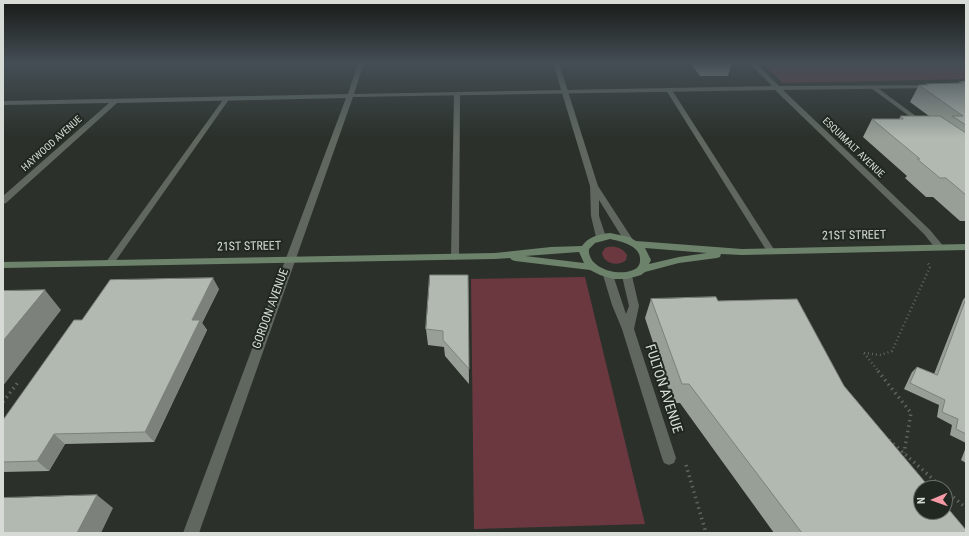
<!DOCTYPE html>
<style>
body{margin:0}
#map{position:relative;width:969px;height:536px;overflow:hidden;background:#2b312a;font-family:"Roboto Condensed",sans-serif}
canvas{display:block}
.frame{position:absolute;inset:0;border:4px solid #d6dbd6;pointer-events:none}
.north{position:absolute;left:913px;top:480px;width:40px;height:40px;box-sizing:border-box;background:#212821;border:1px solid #697069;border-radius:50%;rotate:268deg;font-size:11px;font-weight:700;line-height:16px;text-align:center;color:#d6dbd6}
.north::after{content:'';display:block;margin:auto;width:14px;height:18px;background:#f49aa6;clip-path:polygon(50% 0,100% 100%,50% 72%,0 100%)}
</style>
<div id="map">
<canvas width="969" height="536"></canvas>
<div class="frame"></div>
<div class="north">N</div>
</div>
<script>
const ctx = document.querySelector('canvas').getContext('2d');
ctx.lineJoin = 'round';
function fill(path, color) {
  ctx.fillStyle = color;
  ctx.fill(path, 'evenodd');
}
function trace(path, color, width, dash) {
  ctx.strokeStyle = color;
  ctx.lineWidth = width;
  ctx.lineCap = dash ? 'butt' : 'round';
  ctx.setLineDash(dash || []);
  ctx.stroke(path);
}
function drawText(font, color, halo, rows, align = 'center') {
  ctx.font = font + ' "Roboto Condensed",sans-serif';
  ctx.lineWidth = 4;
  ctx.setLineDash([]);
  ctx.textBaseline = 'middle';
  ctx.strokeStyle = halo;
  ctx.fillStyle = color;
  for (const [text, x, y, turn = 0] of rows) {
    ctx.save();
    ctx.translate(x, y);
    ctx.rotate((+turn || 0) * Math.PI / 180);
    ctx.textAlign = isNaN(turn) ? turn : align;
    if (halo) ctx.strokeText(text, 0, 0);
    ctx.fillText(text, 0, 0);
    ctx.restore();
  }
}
fill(new Path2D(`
 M762,63h204v16l-183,4z
 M608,247c8,-1 15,1 19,8l-1,5c-8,7 -22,4 -24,-7l3,-5z
 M585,277l60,247 -171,5 -3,-250z`), '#6c3840');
trace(new Path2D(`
 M864,353l17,2 11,-4 38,-84 -3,-6
 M864,353l15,19`), '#5f655e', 2.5, [1, 3]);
trace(new Path2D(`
 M878,371l33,42 -7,40
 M3,402l16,-21
 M889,440l54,48
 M686,465l20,68
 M945,490l21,18`), '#5f655e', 3.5, [1.5, 4]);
fill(new Path2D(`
 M871,86h4l49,36v2h-4l-49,-36z
 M667,89l5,1 103,161 -1,2h-6l-102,-163z
 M457,92l3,2 -1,163 -4,3 -4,-3 3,-163z
 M225,97l5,1 -118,168h-6l-1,-2 1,-2z`), '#5f675f');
fill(new Path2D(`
 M358,63h6l-10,31 418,-8 -23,-23h7l23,23 155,-1 1,1 -3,2 -149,2 147,140 14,17 -2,2h-6l-12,-15 -149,-144 -422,7 -154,436h-16l163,-435 -229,5 -111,100 -3,1v-8l106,-93 -106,2v-4l345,-7z
 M608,271l5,4 13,39 3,-8 -7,-30 5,-4 5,4 7,30 -5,23 42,129 -2,5 -5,2 -5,-2 -2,-5 -40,-129 -10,-24 -9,-30z`), '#5f675f');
fill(new Path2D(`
 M553,63h6l39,123 35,54 -2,2h-6l-26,-42v16l7,21 -5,3 -5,-3 -5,-21 -1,-30z`), '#5f675f');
fill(new Path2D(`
 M610,233l19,4 7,4 106,8 224,-5v6l-224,5 -21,-1 -1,3 -3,1 -38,5 -34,9 -4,3 -14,4h-14l-13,-4 -10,-5 -75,-9 -3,-1 -2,-2 -15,1 -492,9v-6l492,-9 56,-6 31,-1c6,-9 17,-12 28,-13zM610,239c11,2 32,7 30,22 0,4 -3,8 -7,9 -15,7 -46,-2 -44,-21l6,-6zM645,248l62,5 -28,4 -30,7 2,-4zM579,252l5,11 -59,-7z`), '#6c826b');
fill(new Path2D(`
 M690,63h42l-4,13h-28z
 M966,81v140h-6l-27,-24h-7l-21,-19 2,-2 -44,-39 9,-18h27l2,-3h28l-19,-14 9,-17h6l1,-1 33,-1 1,-1z
 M219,289l-17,34 5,7 -53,112 -89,2 -16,27 -46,1v-52l79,-100z
 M468,291l1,93 -24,-28 -1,-9 -16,-2 -2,-16z
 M966,296v147l-16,-8 2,-10 -15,-8 2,-12 -35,-16 8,-17 5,-5 17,7 29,-74z
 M651,299l67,2 126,85 122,147h-192l-94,-130h-7l-28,-85z
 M966,447v16l-5,-3z`), '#989f97');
fill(new Path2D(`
 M468,275v16l1,93v-15z
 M213,278l6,11 -17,34 5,7 -53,112 -9,-10 47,-112z
 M45,290l16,20 -58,76v-45z
 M54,434l11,10 -16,27 -12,-10z
 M97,495l16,13 -12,25h-24z`), '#7c827b');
const building = new Path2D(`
 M966,81v44l-14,-9h11l-44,-31h9l-2,-1 36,-1 -2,-1z
 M901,116h39l26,17v62l-20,-17h-6l-23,-19h3l-48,-40h31z
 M430,275h38l1,94 -26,-29v-9l-17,-2z
 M213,278l-21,42h8l-55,112 -91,2 -17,27 -34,1v-42l71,-100h8l28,-40z
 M45,290l-42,51v-50z
 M716,297l2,4 79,-2 47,87 86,102h-9v24h24v-7l21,25v3h-164l-113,-149h-7l-31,-85z
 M966,299v135l-10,-5 2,-10 -16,-7 3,-12 -35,-17 7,-16 20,8z
 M97,495l-20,38h-74v-35z`);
fill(building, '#b1b9b0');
trace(building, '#7c827b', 1);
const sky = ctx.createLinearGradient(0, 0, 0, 138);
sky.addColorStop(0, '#181b17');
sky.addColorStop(0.46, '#444e55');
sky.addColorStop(1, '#444e5500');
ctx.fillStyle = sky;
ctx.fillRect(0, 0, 969, 138);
drawText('10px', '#d6dbd6', '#212821', [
 ["HAYWOOD AVENUE",52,144,-42],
 ["ESQUIMALT AVENUE",853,148,44]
]);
drawText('12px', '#d6dbd6', '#212821', [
 ["21ST STREET",854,236,-1],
 ["21ST STREET",249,247,-1],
 ["GORDON AVENUE",271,309,-70]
]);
drawText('14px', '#d6dbd6', '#212821', [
 ["FULTON AVENUE",663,389,72]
]);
</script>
